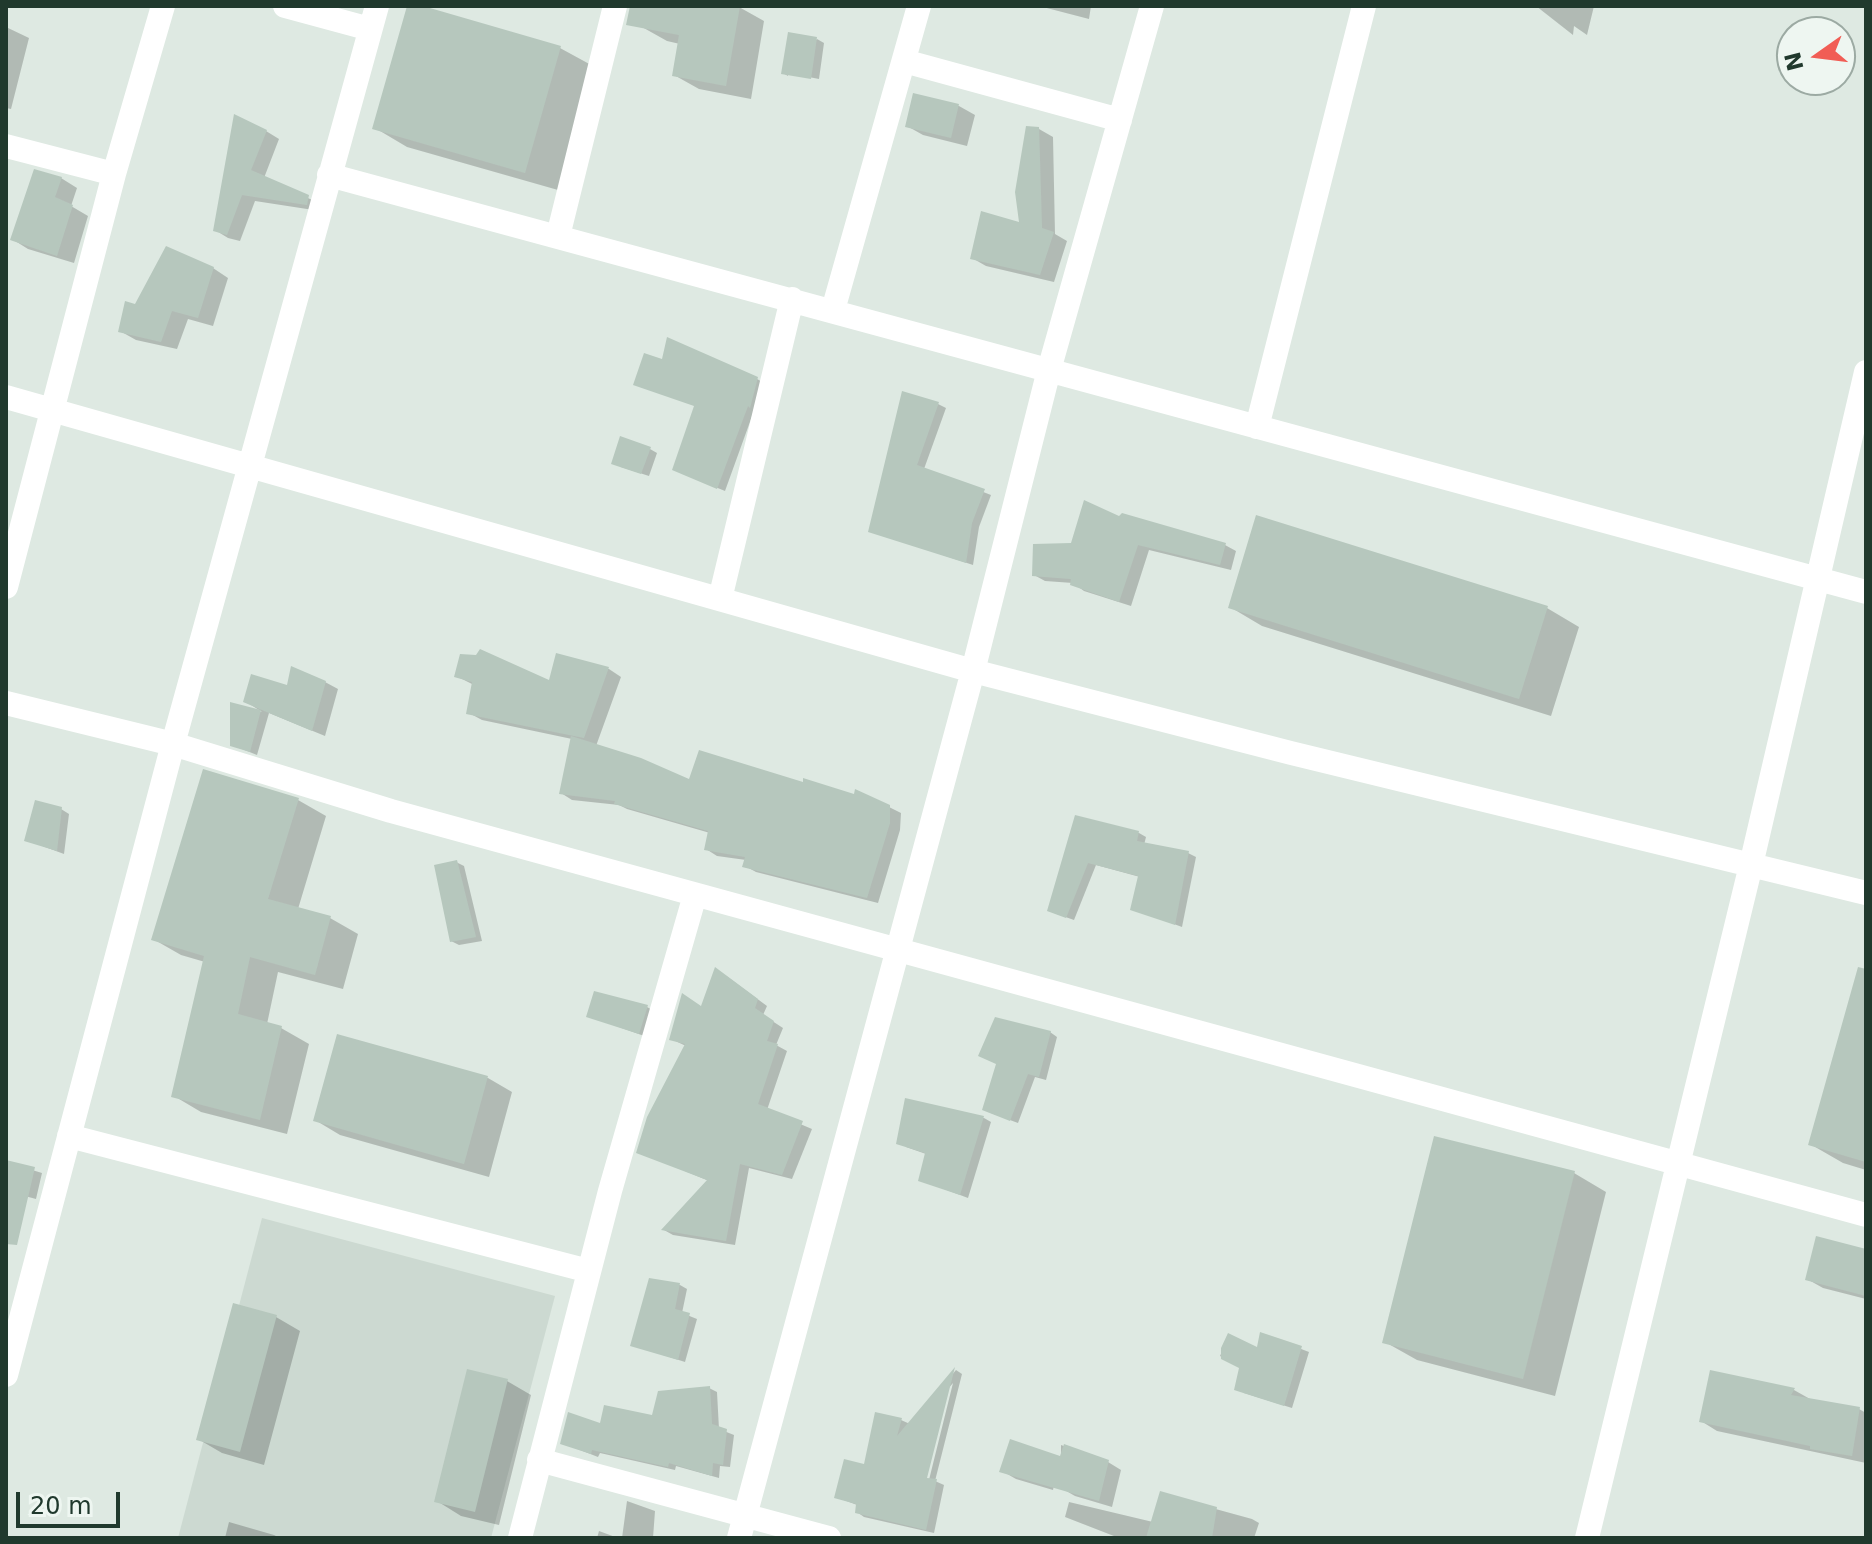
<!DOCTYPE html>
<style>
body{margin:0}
#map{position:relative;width:1872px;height:1544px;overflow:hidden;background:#dee9e2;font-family:"DejaVu Sans",sans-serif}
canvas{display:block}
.frame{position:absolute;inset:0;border:8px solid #20392d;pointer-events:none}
.north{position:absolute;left:1776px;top:16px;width:80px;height:80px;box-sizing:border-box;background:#eef6f1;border:2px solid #9caaa3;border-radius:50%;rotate:256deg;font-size:22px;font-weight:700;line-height:32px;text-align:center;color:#20392d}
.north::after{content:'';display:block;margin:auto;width:28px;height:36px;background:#f15d55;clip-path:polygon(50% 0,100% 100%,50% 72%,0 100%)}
.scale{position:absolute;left:16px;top:1492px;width:104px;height:36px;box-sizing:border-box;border:4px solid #20392d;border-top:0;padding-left:10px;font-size:24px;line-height:28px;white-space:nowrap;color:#20392d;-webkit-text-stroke:6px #eef6f1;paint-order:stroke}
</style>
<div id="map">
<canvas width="1872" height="1544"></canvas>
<div class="frame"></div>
<div class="north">N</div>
<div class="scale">20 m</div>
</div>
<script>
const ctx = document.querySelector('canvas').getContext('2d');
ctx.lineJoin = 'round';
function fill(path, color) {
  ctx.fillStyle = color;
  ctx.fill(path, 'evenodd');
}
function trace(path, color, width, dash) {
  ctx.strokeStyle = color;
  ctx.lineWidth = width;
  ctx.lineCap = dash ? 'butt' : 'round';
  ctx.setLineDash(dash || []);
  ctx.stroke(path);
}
fill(new Path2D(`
 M262,1218l293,78 -64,242h-313z`), '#ccd9d1');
fill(new Path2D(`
 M409,6l151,42 33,18 -35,124 -151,-43 -32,-19z
 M646,6h86l7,1 25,14 -13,78 -52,-10 -25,-14 6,-31 -13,-3 -25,-14z
 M1039,6h52l-2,13z
 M1536,6h58l-7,29 -13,-9 -1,9z
 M6,27l23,11 -18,71 -5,-1z
 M817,39l7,4 -5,36 -31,-6v3l-5,-3z
 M915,95l44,11 16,9 -8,31 -44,-11 -16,-9z
 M1039,129l14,8 2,97 12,7 -13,41 -68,-16 -14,-8 50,-34z
 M266,131l13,8 -15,39 57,26 -1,7 -65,-10 -15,40 -12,-3 -13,-8z
 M61,178l16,10 -6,18 17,10 -14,47 -46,-14 -16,-10z
 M213,268l15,10 -15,48 -25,-7 -11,30 -41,-9 -16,-9 16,-25z
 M757,379l7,4 -39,108 -44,-18z
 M938,404l8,4 -22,61 67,26 -12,32 -6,38 -103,-34z
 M650,449l7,4 -8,23 -28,-9z
 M1119,519l106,26 11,6 -5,19 -82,-20 -18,56 -47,-15 -11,-8 -28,-2 -11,-6z
 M1230,607l317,1 32,19 -28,89 -289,-90z
 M558,656l51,13 12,8 -25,69 95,36 113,3 85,22 12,6 -1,17 -22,73 -122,-31 -11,-6 1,-6 -29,-4 -11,-7 4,-16 -83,-24 -8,-4 -47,-5 -11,-7 11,-54 -90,-19 -13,-7 5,-28 -18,-9 94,7z
 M325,682l13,7 -13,47 -56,-23 -12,42 -25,-10v-40l30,7 -17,-11 43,-13z
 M298,800l28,16 -28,93 32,9 28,16 -15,55 -65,-17 -11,52 14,4 28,16 -22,90 -86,-22 -27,-16 31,-134 -24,-7 -28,-16z
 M61,809l8,5 -5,40 -38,-14z
 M1077,818l62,15 7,4 -2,8 44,8 8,4 -14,70 -49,-18 7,-32 -44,-12 -22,55 -17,-6z
 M456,862l8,4 18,75 -23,4 -8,-4z
 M725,975l42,31 -4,9 20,13 -7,17 11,6 -20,59 45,19 -20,50 -43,-11 -14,77 -62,-10 -9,-5 45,-49 -70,-29 47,-106 -15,-7 32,-31z
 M1866,1002v168l-23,-7 -33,-19z
 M647,1007l7,4 -7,26 -59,-21z
 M1050,1032l7,5 -11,43 -11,-3 -17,46 -27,-10z
 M338,1036l150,42 24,14 -23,85 -149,-42 -25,-15z
 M906,1101l78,17 7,4 -23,76 -48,-18 6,-26 -20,-7z
 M6,1162l36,11 -6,26 -15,-4 -15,-11z
 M1574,1173l32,19 -51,204 -138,-36 -32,-18z
 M1866,1251v48l-43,-11 -16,-9z
 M650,1281l30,4 7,4 -5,24 15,6 -12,43 -53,-17z
 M276,1317l24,14 -36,134 -42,-12 -24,-14z
 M1262,1334l47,18 -17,56 -48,-15 -3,-26 -21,-11 9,-20 29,14z
 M956,1370l6,4 -27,107 9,4 -10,48 -70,-16 -7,-5v-7l-21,-8 29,-30 36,-47 9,4zM953,1383l-26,105h-4l25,-99z
 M1712,1372l82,18 16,9 49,10 7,4v50l-149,-32 -16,-10z
 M507,1381l24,14 -32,130 -38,-9 -24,-15z
 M709,1388l8,4 2,37 15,6 -4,32 -10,-1 -1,12 -43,-12 -1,4 -75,-17 -2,4 -36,-14 39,-17 53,-9z
 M1061,1445l47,17 13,8 -9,37 -37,-11 -14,-8z
 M1059,1461l-6,29 -37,-11 -14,-8z
 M1161,1494l91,25 7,4 -5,15h-135l-54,-21 4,-15 84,20z
 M627,1501l28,10 -2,27h-31z
 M229,1522l45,13 6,3h-55z
 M599,1531l19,7h-21z`), '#0003');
fill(new Path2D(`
 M407,6h16l138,40 -36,127 -153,-44z
 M630,6h110l-14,80 -54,-10 7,-41 -53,-10z
 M788,32l29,5 -6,42 -30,-5z
 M913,93l46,11 -8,34 -46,-11z
 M234,114l33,16 -16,40 58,25 -2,10 -65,-10 -15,40 -14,-4z
 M1026,126l13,1 3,101 12,4 -14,43 -70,-16 11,-48 38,11 -4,-30z
 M34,169l28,8 -7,20 18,8 -16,51 -47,-16z
 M166,246l48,21 -16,51 -26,-7 -11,31 -43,-10 7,-31 10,3z
 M667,337l91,40 -8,31 -2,-2 -31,83 -45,-19 22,-64 -61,-21 11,-32 18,6z
 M902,391l37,11 -22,63 68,24 -13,34 -6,40 -98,-31z
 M620,436l31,11 -10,27 -30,-10z
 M1084,500l35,16 3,-3 104,30 -6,22 -82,-20 -19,57 -49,-17 1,-6 -39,-3 1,-32 38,-1z
 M1256,515l292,91 -29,93 -291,-91z
 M480,649l69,31 7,-27 53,14 -25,71 -118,-24 6,-32 -18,-5 6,-23 16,1z
 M291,666l35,15 -14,50 -69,-29 8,-28 36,11z
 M230,702l31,8 -11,42 -20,-6z
 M571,736l70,22 48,21 10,-29 104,32v-4l51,16 1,-5 35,16v18l-23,75 -125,-31 3,-10 -41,-7 4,-19 -94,-27 1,-3 -56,-7z
 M203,769l96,29 -31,101 63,17 -16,59 -65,-18 -12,57 44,12 -22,94 -89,-23 33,-141 -53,-16z
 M35,800l27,7 -5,44 -33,-10z
 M1075,815l64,16 -2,10 52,10 -14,74 -45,-15 8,-34 -50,-13 -22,55 -19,-7z
 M457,860l19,77 -26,5 -16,-77z
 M715,967l43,32 -3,9 19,13 -7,20 11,3 -20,60 45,17 -21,54 -42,-11 -14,77 -65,-11 46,-50 -71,-27 11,-36 38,-73 -16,-4 13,-47 19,13z
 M1858,967l8,2v193l-58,-17z
 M594,991l54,14 -9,29 -53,-17z
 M995,1017l56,14 -12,46 -11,-3 -18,47 -28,-11 14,-46 -18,-8z
 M337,1034l151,42 -24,88 -151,-43z
 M905,1098l79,18 -24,79 -42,-14 7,-28 -29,-9z
 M1434,1136l141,35 -52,208 -141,-36z
 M6,1160l29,7 -18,78 -11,-1z
 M1816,1236l50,13v47l-61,-16z
 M649,1278l31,5 -5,26 15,4 -12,47 -48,-14z
 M233,1303l44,12 -37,137 -44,-12z
 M1260,1332l42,14 -18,60 -50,-16 5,-22 -18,-9v-11l7,-15 29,14z
 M955,1367l-28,111 10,1 -11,51 -71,-17 1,-9 -22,-6 10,-39 20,5 11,-52 27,6 -5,18z
 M467,1369l41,10 -33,133 -41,-10z
 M1710,1370l85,18 -4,7 69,12 -8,49 -42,-7v-3l-111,-24z
 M710,1386l2,38 15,5 -4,36 -10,-2 -1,13 -43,-13 -1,4 -76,-17 -1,4 -31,-10 8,-32 32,11 4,-18 48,10 6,-24z
 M1010,1439l50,17 4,-12 45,16 -10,41 -100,-29z
 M1160,1491l57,16 -5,31h-66z`), '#b6c7bd');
trace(new Path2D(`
 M285,6l85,23
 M904,61l216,59
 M6,146l108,28
 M329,175l1537,417
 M558,236l57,-230
 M833,310l86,-304
 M6,397l967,274 318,82 575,140
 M1257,427l107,-421
 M6,587l108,-413 49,-168
 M720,599l72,-300
 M6,703l167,41 218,67 1475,404
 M69,1136l520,135
 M6,1375l167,-631 204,-738
 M539,1460l290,78
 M520,1538l90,-347 85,-296
 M739,1538l234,-867 76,-301 103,-364
 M1587,1538l164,-673 115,-493`), '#fff', 24);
</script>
